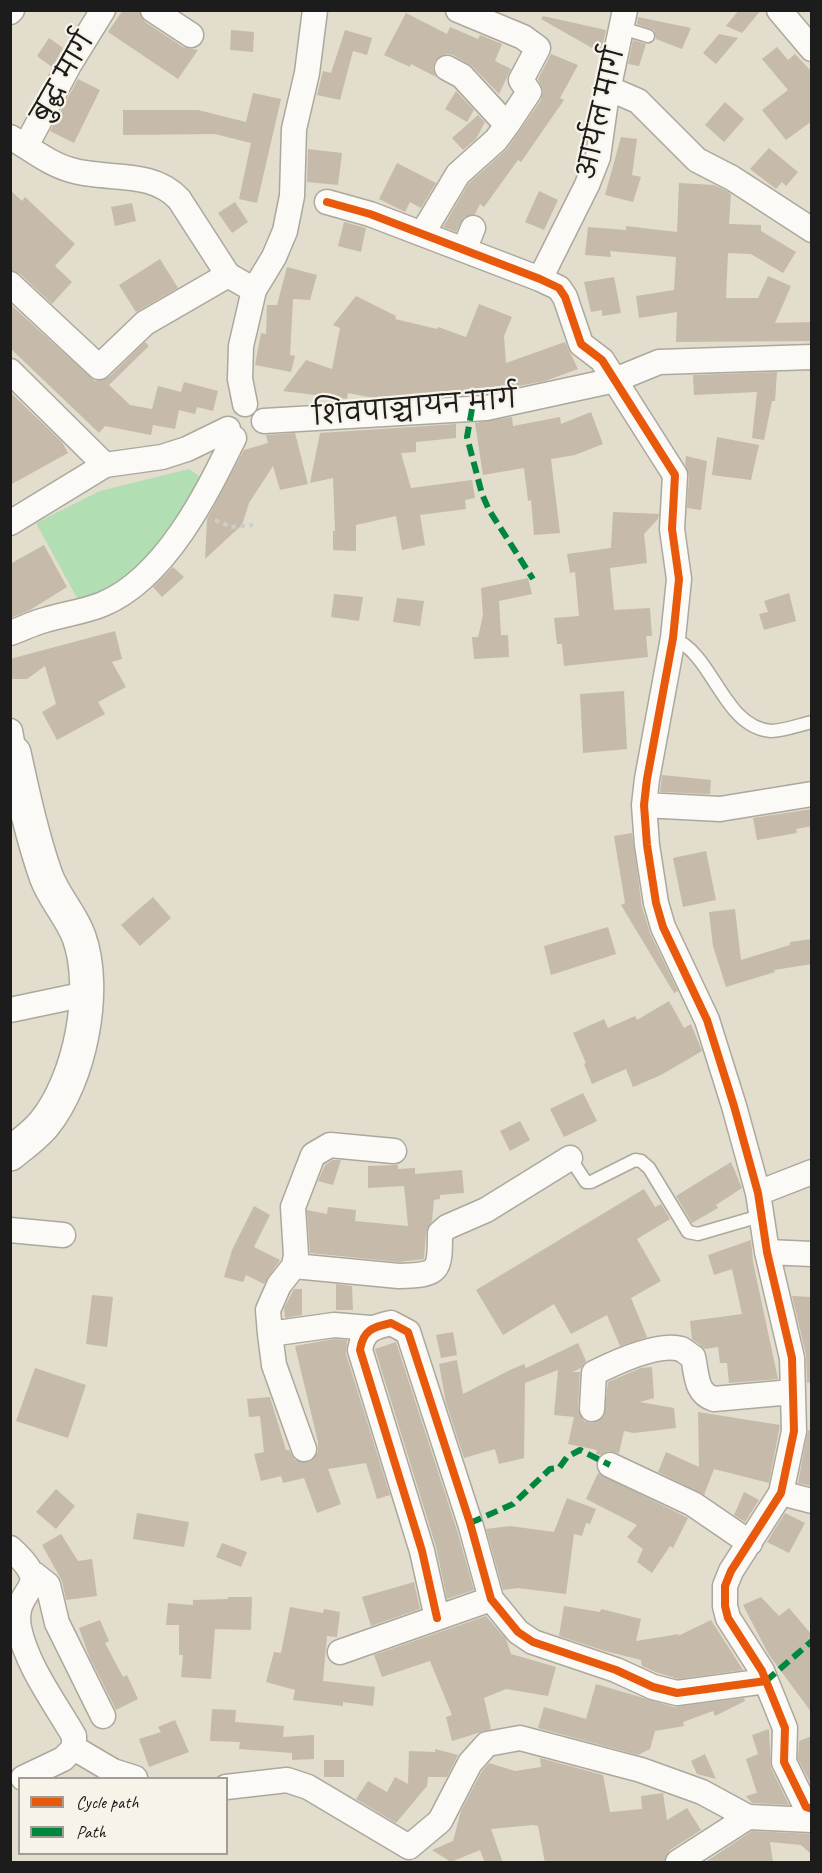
<!DOCTYPE html>
<meta charset="utf-8">
<style>
body{margin:0}
#map{position:relative;width:822px;height:1873px;overflow:hidden;background:#e2ddcc;font-family:Caveat,sans-serif}
canvas{display:block}
.frame{position:absolute;inset:0;border:12px solid #1c1c1c;pointer-events:none}
.legend{position:absolute;left:18px;top:1777px;width:210px;height:78px;box-sizing:border-box;background:#f7f3e8;border:2px solid #9f9d96;margin:0;padding:8px 10px;list-style:none;font-size:18px;color:#1c1c1c}
.legend li{display:flex;align-items:center;gap:12px;height:30px}
.legend b{width:30px;border:2px solid #9f9d96}
</style>
<div id="map">
<canvas width="822" height="1873"></canvas>
<div class="frame"></div>
<ul class="legend">
<li><b style="height:8px;background:#e8590c"></b>Cycle path</li>
<li><b style="height:8px;background:#00873e"></b>Path</li>
</ul>
</div>
<script>
const ctx = document.querySelector('canvas').getContext('2d');
ctx.lineJoin = 'round';
function fill(path, color) {
  ctx.fillStyle = color;
  ctx.fill(path, 'evenodd');
}
function trace(path, color, width, dash) {
  ctx.strokeStyle = color;
  ctx.lineWidth = width;
  ctx.lineCap = dash ? 'butt' : 'round';
  ctx.setLineDash(dash || []);
  ctx.stroke(path);
}
function drawText(font, color, halo, rows, align = 'center') {
  ctx.font = font + ' Caveat,"Playpen Sans Deva",sans-serif';
  ctx.lineWidth = 4.5;
  ctx.setLineDash([]);
  ctx.textBaseline = 'middle';
  ctx.strokeStyle = halo;
  ctx.fillStyle = color;
  for (const [text, x, y, turn = 0] of rows) {
    ctx.save();
    ctx.translate(x, y);
    ctx.rotate((+turn || 0) * Math.PI / 180);
    ctx.textAlign = isNaN(turn) ? turn : align;
    if (halo) ctx.strokeText(text, 0, 0);
    ctx.fillText(text, 0, 0);
    ctx.restore();
  }
}
fill(new Path2D(`
 M189,469l16,11 -57,78 -33,29 -33,20 -46,-84 64,-32z`), '#b2deb4');
fill(new Path2D(`
 M123,10h16l6,12 38,25 15,3 -20,29 -70,-47z
 M739,10h22l-19,23 -16,-7z
 M406,13l41,21 3,-7 28,12 2,-4 22,9 -7,17 16,8 -12,25 -27,-28 -19,-11 -7,-1 -11,7 -2,8 3,8 -25,-13 -1,3 -26,-12z
 M543,16l63,14 -5,23 -60,-34z
 M638,17l53,11 -9,21 -26,-10 -2,-9 -17,-6z
 M231,30l23,2 -1,20 -23,-2z
 M345,30l27,8 -5,17 -14,-4 -13,49 -23,-5 6,-24 8,2z
 M719,34l19,4 -22,26 -13,-11z
 M49,38l14,10 -11,19 -15,-11z
 M633,40l13,4 -7,22 -11,-2z
 M777,47l11,13 7,-6 17,18v49l-26,19 -24,-30 26,-20 -26,-31z
 M551,54l27,11 -18,33 4,2 -43,62 -3,-2 -34,47 -4,-3 -5,10 -11,3 -8,15 -13,-5 26,-44 38,-34 34,-49 2,-9 -5,-12z
 M78,79l22,11 -26,53 -24,-12z
 M456,91l18,19 -7,12 -22,-13z
 M253,93l28,6 -24,104 -18,-4 12,-56 -36,-9 -92,1v-25h75l48,12z
 M725,102l19,17 -20,23 -19,-17z
 M478,115l7,7 -9,17 -13,11 -11,-12z
 M621,137l16,2 -5,36 9,2 -8,25 -28,-7z
 M769,148l29,24 -12,14 -4,-4 -6,7 -26,-20z
 M308,149l34,4 -4,32 -31,-3z
 M397,163l39,20 -15,25 -11,-6 -5,10 -26,-13z
 M679,183l35,2 11,5 6,4 -2,30 32,1v6l35,21 -13,21 -32,-19 -23,-1 -2,45h32l10,-22 23,10 -16,37 37,-1v19l-136,1 1,-30 -38,6 -3,-22 38,-6 2,-33 -66,-6 1,6 -26,-2 3,-28 38,3v-4l51,6z
 M10,190l12,11 3,-4 50,47 -20,22 17,16 -20,22 -32,-30 -10,-4z
 M539,191l19,9 -14,30 -19,-8z
 M235,202l13,20 -16,11 -14,-20z
 M132,203l4,18 -21,5 -4,-19z
 M344,222l22,6 -5,24 -23,-6z
 M160,259l18,29 -42,24 -17,-27z
 M287,267l30,8 -7,25 -17,-1 -3,56 5,1 -4,16 -36,-7 6,-32 5,1 1,-29h10z
 M614,277l7,36 -19,3v-6l-11,2 -7,-30z
 M356,296l40,20 -1,3 42,10 1,-2 28,10 13,-33 33,13 -8,19 2,27 59,-21 13,27 -33,12 -32,6 -58,6v3l-71,4 -36,-7 -1,6 -64,-8 23,-31 26,9 8,-41 -7,-3z
 M10,304l85,77 14,-4 36,-35 4,4 -40,39 21,20 22,4 6,-23 23,6 3,-10 34,9 -5,20 -16,-4 -2,7 -16,-4 -4,19 -22,-4 -2,10 -46,-9 -6,7 -89,-85z
 M777,372l-2,29h-3l-8,39 -12,-2 5,-46 -63,3 -1,-20z
 M10,392l52,50 6,11 -58,32z
 M591,412l12,32 -28,11 -24,4 9,74 -26,2 -3,-35 -3,1 -4,-33 -41,7 -8,-52 37,-6 1,9 47,-9 1,7z
 M456,424v14l-40,4v10l-15,1 10,35 61,-8 3,18 -10,2 1,9 -46,6 5,30 -23,5 -6,-34 -40,9v26l-23,-1v-19h2l-2,-53 -23,5 10,-50z
 M295,433l13,51 -28,6 -7,-24 -24,37 -7,22 -37,34 2,-40 37,-69 24,-7 -2,-8z
 M717,437l42,8 -8,35 -39,-5z
 M686,456l21,5 -6,49 -14,-2 2,-32 -4,-12z
 M613,512l46,2 -1,5 -14,15 3,29 -37,5 4,42 36,-2 2,28h-6l2,21 -84,9 -2,-22h-5l-3,-26 25,-2 -4,-44 -5,1 -3,-19 44,-6z
 M44,545l23,42 -37,23 -20,8v-54z
 M173,567l11,10 -22,20 -9,-10z
 M528,578l4,16 -33,7 2,34h7l1,22 -35,2 -2,-22h6l5,-22 -2,-27z
 M789,593l7,28 -32,9 -5,-16 9,-2 -4,-11z
 M334,594l29,3 -4,24 -28,-4z
 M397,598l27,3 -4,25 -27,-4z
 M115,631l7,28 -10,3 14,25 -28,15 7,12 -48,26 -15,-28 14,-8 -11,-38 -18,13h-17v-20z
 M624,691l3,58 -44,4 -3,-59z
 M662,775l49,5 -1,14 -50,-2z
 M812,809v17l-16,3 1,4 -40,7 -4,-22z
 M632,833l10,74 8,26 28,58 -4,2 -53,-88 4,-2 -11,-67z
 M706,851l10,49 -33,7 -10,-49z
 M153,897l18,21 -31,28 -19,-21z
 M735,909l6,51 49,-15v-3l22,-3v25l-38,6 1,2 -49,15 -13,-41 -4,-34z
 M608,927l8,27 -65,21 -7,-29z
 M669,1001l15,27 7,-4 11,27 -41,24 -28,12 -7,-18 -34,15 -8,-20 2,-1 -13,-30 31,-14 4,9 27,-12 2,4z
 M583,1093l14,28 -33,16 -14,-28z
 M520,1121l10,19 -20,11 -10,-20z
 M333,1160h8l-8,25 -15,-4 7,-16z
 M731,1162l11,26 -26,17 2,3 -26,15 -16,-27z
 M398,1165v4l17,-1v6l47,-4 2,23 -24,2v4l-6,1 -2,21 -6,11 -2,27 -25,3 -89,-9 -3,-43 20,4 1,-7 28,3 -1,11 53,5 -4,-40 -36,2v-22z
 M644,1189l11,18 6,-3 9,15 -33,20 24,42 -30,17 16,39 -27,9 -13,-31 -36,19 -17,-30 -51,31 -27,-45z
 M254,1206l16,9 -16,32 26,13 -16,24 -18,-9 -3,7 -19,-5 8,-27z
 M751,1240l2,22 25,117 -49,4 -2,-20h-7l-2,-16 -13,2 -13,-10 -2,-18 52,-7 -10,-45 -18,6 -6,-20z
 M336,1284l16,2 1,24h-17z
 M294,1289h8v26l-17,3 -1,-10z
 M92,1295l21,2 -6,50 -21,-3z
 M792,1296l20,1v85l-5,1 -1,-28z
 M453,1332l4,23 -16,3 -5,-23z
 M334,1339l13,1 -1,14 44,141 -13,4 -11,-36 -38,6 13,35 -24,9 -13,-35 -21,5 -2,-7 -20,5 -7,-27 10,-2 -4,-36 -11,1 -2,-18 23,-2 16,53h3l6,10 14,2 9,-10v-10l-23,-96z
 M396,1342l60,185 18,63 -27,9 -11,-52 -61,-198z
 M578,1343l8,18 -5,7 -9,4h8l-2,37 6,12 8,2 12,-7 4,-34 33,-14 11,-1 2,31 -14,4 34,6 2,20 -42,5 -10,-2 -5,22 -11,-2 -8,4 -4,-1 1,-4 -29,-6 6,-27 -20,-2 4,-45 -33,13 -1,75 -25,6 -4,-15 -31,9 -18,-55 -7,-39 18,-4 6,34 47,-24 14,-6 2,4z
 M35,1368l51,17 -18,53 -52,-17z
 M698,1412l82,13 -11,58 -55,-14 -10,26 -46,-23 8,-20 33,15z
 M808,1430l4,1v55l-14,-3z
 M598,1473l90,45 -15,30 -3,-2 -18,27 -15,-11 6,-13 -16,-12 10,-12 -51,-26z
 M56,1489l19,17 -19,23 -20,-17z
 M744,1492l15,8 -14,22 -11,-7z
 M567,1498l29,11 -6,15 -4,-1 -4,13 -8,-2 -8,60 -48,-6 -15,2 -17,-61 24,-3 44,6z
 M137,1513l52,9 -5,25 -51,-8z
 M785,1513l20,10 -16,30 -22,-11z
 M61,1534l17,27 14,-2 5,37 -31,4 -4,-19 -20,-36z
 M222,1543l25,9 -6,15 -25,-10z
 M414,1582l6,27 -49,17 -9,-29z
 M228,1597h24l-1,33 -36,-1 -4,50 -30,-2 2,-22h-4v-30h-13l2,-22 25,2v-5l35,-1z
 M761,1597l18,19 10,-8 23,27v78l-43,-58 -26,-50z
 M564,1606l36,6 1,-3 40,10 -5,22 43,-7 -1,2 33,-16 32,50 -65,9 -20,-6 -16,-7 -1,-6 -36,-9 -46,-15z
 M290,1607l33,6 1,-4 16,3 -3,25 -10,-1 -4,45 52,6 -2,19 -30,-4v4l-50,-6 2,-10 -29,-8 8,-30 7,1z
 M486,1616l20,23 5,15 45,13 -8,29 -42,-7 -22,9 7,31 -39,12 -6,-24 6,-2 -22,-54 -48,16 -8,-22z
 M100,1620l9,21 -4,2 18,34 4,-2 11,24 -22,11 -27,-54 -10,-28z
 M596,1684l78,23 70,-9 1,3 -30,15 -2,-5 -30,11 1,4 -29,5 -5,18 -12,6 -100,-27 6,-21 42,12z
 M212,1709l24,1 -1,12 49,4 -1,11 31,-2v24l-22,1v-7l-53,-4 1,-7 -30,-1z
 M175,1720l14,32 -40,15 -10,-28 22,-7 -3,-5z
 M769,1729l2,39 18,37 -37,-2 -6,-7 11,-3 -11,-34 12,-5 -6,-19z
 M812,1736v50l-14,-27 1,-18z
 M435,1749l23,6 -11,22h-19l-1,9 -31,37 -40,-24 12,-18 19,11 8,-15 13,7 1,-33 26,1z
 M705,1754l11,25 -19,-5 -6,-13z
 M540,1758l63,17 7,37 32,-3 -1,-13 22,-3 4,27 20,-12 14,22 -31,20 -6,13h-119l-7,-37 -5,-1 -42,4 12,34h-18l-5,-13 -29,12 -19,-12 21,-9 8,-30 21,-40 7,-8 26,8 26,-4z
 M324,1760h20v17h-20z
 M752,1831l60,3v21l-11,-10 -31,-3 3,21h-69z`), '#c6baab');
const lane = new Path2D(`
 M622,28l26,8
 M673,638c41,17 50,89 98,93 12,0 28,-6 41,-9
 M570,1158l16,24h5l44,-22 6,1 8,7 39,64 10,2 62,-18`);
const street = new Path2D(`
 M153,10l38,25
 M779,10l33,39
 M10,12l2,-2
 M447,68l15,8 45,49 22,-33 -8,-12 17,-32 -15,-11 -65,-27
 M610,89l28,12 59,59 35,18 80,52
 M10,137c20,11 39,27 61,33 36,11 80,-1 108,29l49,76 26,15
 M26,146l43,-81 34,-55
 M327,202l43,12 170,65 19,9 6,9 16,47 21,16 73,115 -3,54 7,50 -6,59 -26,141 -3,26 3,40 9,58 7,24 44,93 27,86 24,87 9,59 25,106 2,73 -13,62 -50,78 -6,15v20l3,12 34,53 23,57 -1,34 22,45 6,2
 M422,234l36,-60 38,-34 11,-15
 M464,250l9,-22
 M540,279l47,-94 11,-28 8,-57 19,-90
 M10,284l89,83 46,-44 83,-48
 M10,371l95,94
 M245,404l-5,-25 1,-33 13,-56 20,-33 11,-26 7,-35 2,-67 13,-56 8,-63
 M264,421l222,-13 129,-28 44,-18 153,-5
 M10,523l95,-58 57,-8 25,-8 41,-20
 M10,633c12,-4 23,-10 35,-13 19,-6 39,-8 58,-16 62,-26 103,-109 131,-166
 M10,731l4,22h-4
 M644,805l76,4 92,-15
 M10,1010l76,-16
 M758,1193l54,-21
 M10,1230l53,5
 M767,1252l45,2
 M294,1266l105,10c41,-1 41,-5 41,-43l7,-6 39,-17 84,-52
 M270,1334l-2,-24 11,-25 15,-19 2,-11 -3,-48 20,-52 17,-10 64,6
 M592,1409l2,-36c20,-10 64,-31 87,-24 3,1 8,6 12,8 4,17 2,36 21,42l78,-7
 M304,1449l-30,-84 -4,-31 64,-9 36,3
 M610,1465l83,39 57,39
 M781,1493l31,8
 M10,1548c49,44 1,36 9,80 8,38 36,75 55,108v12l-11,11 -40,19
 M34,1574l14,11 9,38 46,93
 M437,1618l-15,-67 -62,-201c3,-20 13,-23 31,-27l17,9 62,191 21,76 27,33 15,10 83,28 37,17 24,6 89,-12
 M340,1652l151,-53
 M74,1748l39,23 22,7
 M226,1787l61,-7 21,7 101,60 31,-26 30,-58 17,-19 33,-6 121,32 61,22 46,25 64,3
 M678,1862l70,-45`);
const secondary = new Path2D(`
 M10,1154c11,-9 25,-19 34,-30 36,-44 54,-134 35,-187 -8,-22 -25,-39 -33,-61 -14,-40 -23,-82 -32,-123`);
trace(lane, '#aba89d', 15);
trace(street, '#aba89d', 27);
trace(secondary, '#aba89d', 36);
trace(new Path2D(`
 M215,520l16,7 22,-2`), '#cecec9', 4, [4.5, 4.5]);
trace(lane, '#fbfaf7', 12);
trace(street, '#fbfaf7', 24);
trace(secondary, '#fbfaf7', 33);
trace(new Path2D(`
 M472,409l-5,28 15,57 7,16 44,69
 M470,1523l43,-19 37,-35 9,-1 8,-11 13,-7 30,15
 M766,1681l46,-40`), '#00873e', 6, [12, 6]);
trace(new Path2D(`
 M327,202l43,12 170,65 19,9 6,9 16,47 21,16 73,115 -3,54 7,50 -6,59 -26,141 -3,26 3,40 9,58 7,24 44,93 27,86 24,87 9,59 25,106 2,73 -13,62 -50,78 -6,15v20l3,12 34,53 23,57 -1,34 22,45 6,2
 M437,1618l-15,-67 -62,-201c3,-20 13,-23 31,-27l17,9 62,191 21,76 27,33 15,10 83,28 37,17 24,6 89,-12`), '#e8590c', 8);
drawText('26px', '#1c1c1c', '#f7f3e8', [
 ["बुद्ध मार्ग",64,78,-60],
 ["आर्यल मार्ग",602,114,-77],
 ["शिवपाञ्चायन मार्ग",415,409,-5]
]);
</script>
